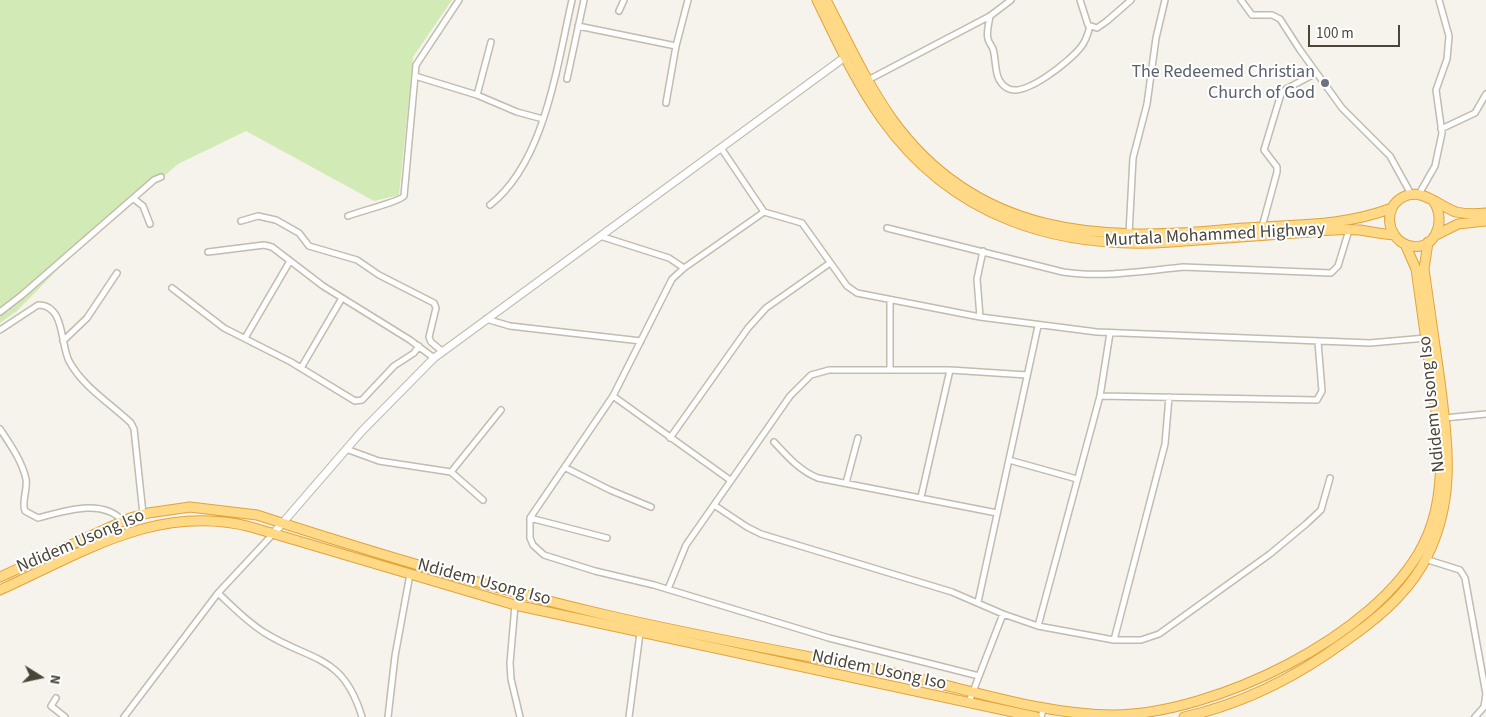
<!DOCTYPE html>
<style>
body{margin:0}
#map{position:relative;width:1486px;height:717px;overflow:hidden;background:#f6f3ec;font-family:"Source Sans 3",sans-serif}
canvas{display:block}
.north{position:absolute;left:15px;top:652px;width:50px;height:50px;-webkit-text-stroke:4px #fff;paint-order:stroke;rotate:100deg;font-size:14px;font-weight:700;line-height:20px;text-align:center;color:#4b4439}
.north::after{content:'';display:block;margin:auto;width:18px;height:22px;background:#4b4439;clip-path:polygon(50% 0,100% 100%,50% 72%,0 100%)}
.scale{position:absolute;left:1308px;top:25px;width:92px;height:22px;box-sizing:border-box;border:2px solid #4b4439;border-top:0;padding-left:6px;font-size:15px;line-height:18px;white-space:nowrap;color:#4b4439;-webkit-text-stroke:4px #fff;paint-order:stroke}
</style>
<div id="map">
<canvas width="1486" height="717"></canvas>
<div class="north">N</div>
<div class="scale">100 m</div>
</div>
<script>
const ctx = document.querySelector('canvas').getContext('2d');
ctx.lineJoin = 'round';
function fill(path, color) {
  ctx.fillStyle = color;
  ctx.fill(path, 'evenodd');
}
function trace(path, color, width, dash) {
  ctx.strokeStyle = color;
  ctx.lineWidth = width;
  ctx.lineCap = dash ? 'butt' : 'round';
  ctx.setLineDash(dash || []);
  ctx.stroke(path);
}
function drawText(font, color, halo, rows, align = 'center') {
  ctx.font = font + ' "Source Sans 3",sans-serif';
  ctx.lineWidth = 4;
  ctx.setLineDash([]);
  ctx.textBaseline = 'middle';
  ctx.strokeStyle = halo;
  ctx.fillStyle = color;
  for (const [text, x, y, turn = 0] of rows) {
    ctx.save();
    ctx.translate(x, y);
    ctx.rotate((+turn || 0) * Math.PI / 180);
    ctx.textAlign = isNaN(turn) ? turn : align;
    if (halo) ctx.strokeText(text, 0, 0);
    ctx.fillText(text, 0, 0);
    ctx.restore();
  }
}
fill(new Path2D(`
 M0,0h452l-39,57 -14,138 -25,6 -128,-70 -68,33 -118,103 -43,44 -17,12z`), '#d2eab5');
const minor = new Path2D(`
 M1080,0l8,25 9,3 10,-7 24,-21
 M1241,0l11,15h20l8,4 20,31 42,58 48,48 21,38
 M619,11l5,-11
 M990,16c-1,7 -4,16 -2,23 1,4 4,7 5,10 4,13 0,31 14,39 17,11 64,-28 74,-41 5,-6 7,-13 9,-21
 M578,26l98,20
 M415,76l62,19 40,17 26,7
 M567,79l17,-79
 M868,80l122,-64 21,-16
 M477,95l14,-53
 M666,103l10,-57 12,-46
 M1441,129l34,-16 11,-19
 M721,148l43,64 38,11 45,63 10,7 123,24 117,15 273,11 56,-5
 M1419,194l16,-28 7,-33 -6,-43 11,-31 2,-23 -10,-36
 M134,199l9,7 7,18
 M490,205c55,-43 67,-140 82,-205
 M764,212l-80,56 -12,11 -59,117 -83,122v20l3,7 11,10 51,16 59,14 175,53 150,38
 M348,216c10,-4 53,-15 56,-20l12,-131 43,-65
 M241,221l17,-5 18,4 23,13 10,13 48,14 22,15 55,28 2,5 -7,29 2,5 12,10
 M1262,227l15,-55v-5l-13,-17 17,-56 5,-5 30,-16
 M887,228l176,44c39,6 81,-1 120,-5l148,6 7,-7 11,-36
 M1129,234l4,-76 14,-54 9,-66 9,-38
 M600,236l69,22 15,10
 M208,252l56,-7 8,2 51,39 87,54 24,18
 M172,288l52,40 67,34 64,39 7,-1 32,-34 20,-13 5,-7
 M0,312l22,-17 132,-115 7,-3
 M980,317l-3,-38 6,-28
 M486,319l24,7 131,15
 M0,330l38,-25c27,0 22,38 31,56 14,26 41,42 62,62l3,6 9,85
 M245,338l45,-77
 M63,341l24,-23 30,-45
 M301,368l41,-70
 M890,370v-70
 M613,396l117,84
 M1100,396l217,4 5,-9 -4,-49
 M1444,418l42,-4
 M0,429c10,15 22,32 26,50 2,11 -5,23 -1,32l13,7c27,-7 64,-20 85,3
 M670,438l78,-110 18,-20 64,-45
 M774,442c13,14 26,29 44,36l179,35
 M346,449l33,12 72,11 50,-62
 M1009,460l68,19
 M566,468l44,22 41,17
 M451,472l32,28
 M846,483l12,-45
 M921,497l29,-127
 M714,505l33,22 14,7 191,58 51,22 35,12 76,14h27l18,-6 111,-80 36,-30 15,-14 9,-32
 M530,518l77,20
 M1425,559l35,11 5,8 21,116 -2,13 -9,10
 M668,589l18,-44 104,-149 21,-21 18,-5h121l77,5
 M218,593c15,14 29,29 47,40 47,29 78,21 97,84
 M978,602l60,-276
 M515,605l-5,58 1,16 9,38
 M1038,626l62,-230 10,-63
 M1114,640l51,-196 4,-47
 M56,698l-5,8 14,11
 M969,702l34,-88
 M124,717l94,-124 55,-59
 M388,717l7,-61 15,-82
 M629,717l11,-84
 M1041,717l3,-10`);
const tertiary = new Path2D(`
 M273,534l89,-103 72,-73 411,-301`);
const trunk = new Path2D(`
 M817,0c20,41 39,83 65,119 70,98 174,131 289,123 42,-3 83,-6 125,-9 20,-1 43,-5 64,-3 11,2 22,4 34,5
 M826,0c21,40 40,82 66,119 85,118 209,123 340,110 55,-5 108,-1 160,-21
 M1434,202c13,20 0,52 -27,43 -21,-8 -24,-38 -4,-48 18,-10 36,9 53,15 9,2 20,2 30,1
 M1436,235l22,-11 28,-3
 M0,577l130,-59 18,-5 42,-6 67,8c114,37 229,72 345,99 94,22 190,39 286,58 72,14 152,43 225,43 101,-1 263,-78 310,-170 16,-31 18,-64 18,-98l-25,-178 -11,-25
 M0,590c82,-37 157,-87 251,-63l264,78 521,112
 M1184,717c59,-13 112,-40 160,-75 30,-21 59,-44 78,-76 35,-61 26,-119 18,-185 -5,-37 -11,-75 -16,-112l4,-27`);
trace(minor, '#c2bbae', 8);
trace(tertiary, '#c2bbae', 9);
trace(trunk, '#e0a43c', 11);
trace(minor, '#fff', 5);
trace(tertiary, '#fff', 7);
trace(trunk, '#ffd985', 9);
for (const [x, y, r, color] of [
 [1325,83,5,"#6b7280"]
]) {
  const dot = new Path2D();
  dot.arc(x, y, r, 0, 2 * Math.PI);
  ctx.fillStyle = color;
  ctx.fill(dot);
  trace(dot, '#fff', 2);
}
drawText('18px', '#5b616d', '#fff', [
 ["The Redeemed Christian",1315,73],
 ["Church of God",1315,94]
], 'right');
drawText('18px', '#4b4439', '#fff', [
 ["Murtala Mohammed Highway",1215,236,-3],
 ["Ndidem Usong Iso",1433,404,-96],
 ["Ndidem Usong Iso",81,542,-23],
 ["Ndidem Usong Iso",484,583,15],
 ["Ndidem Usong Iso",879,671,12]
]);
</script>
